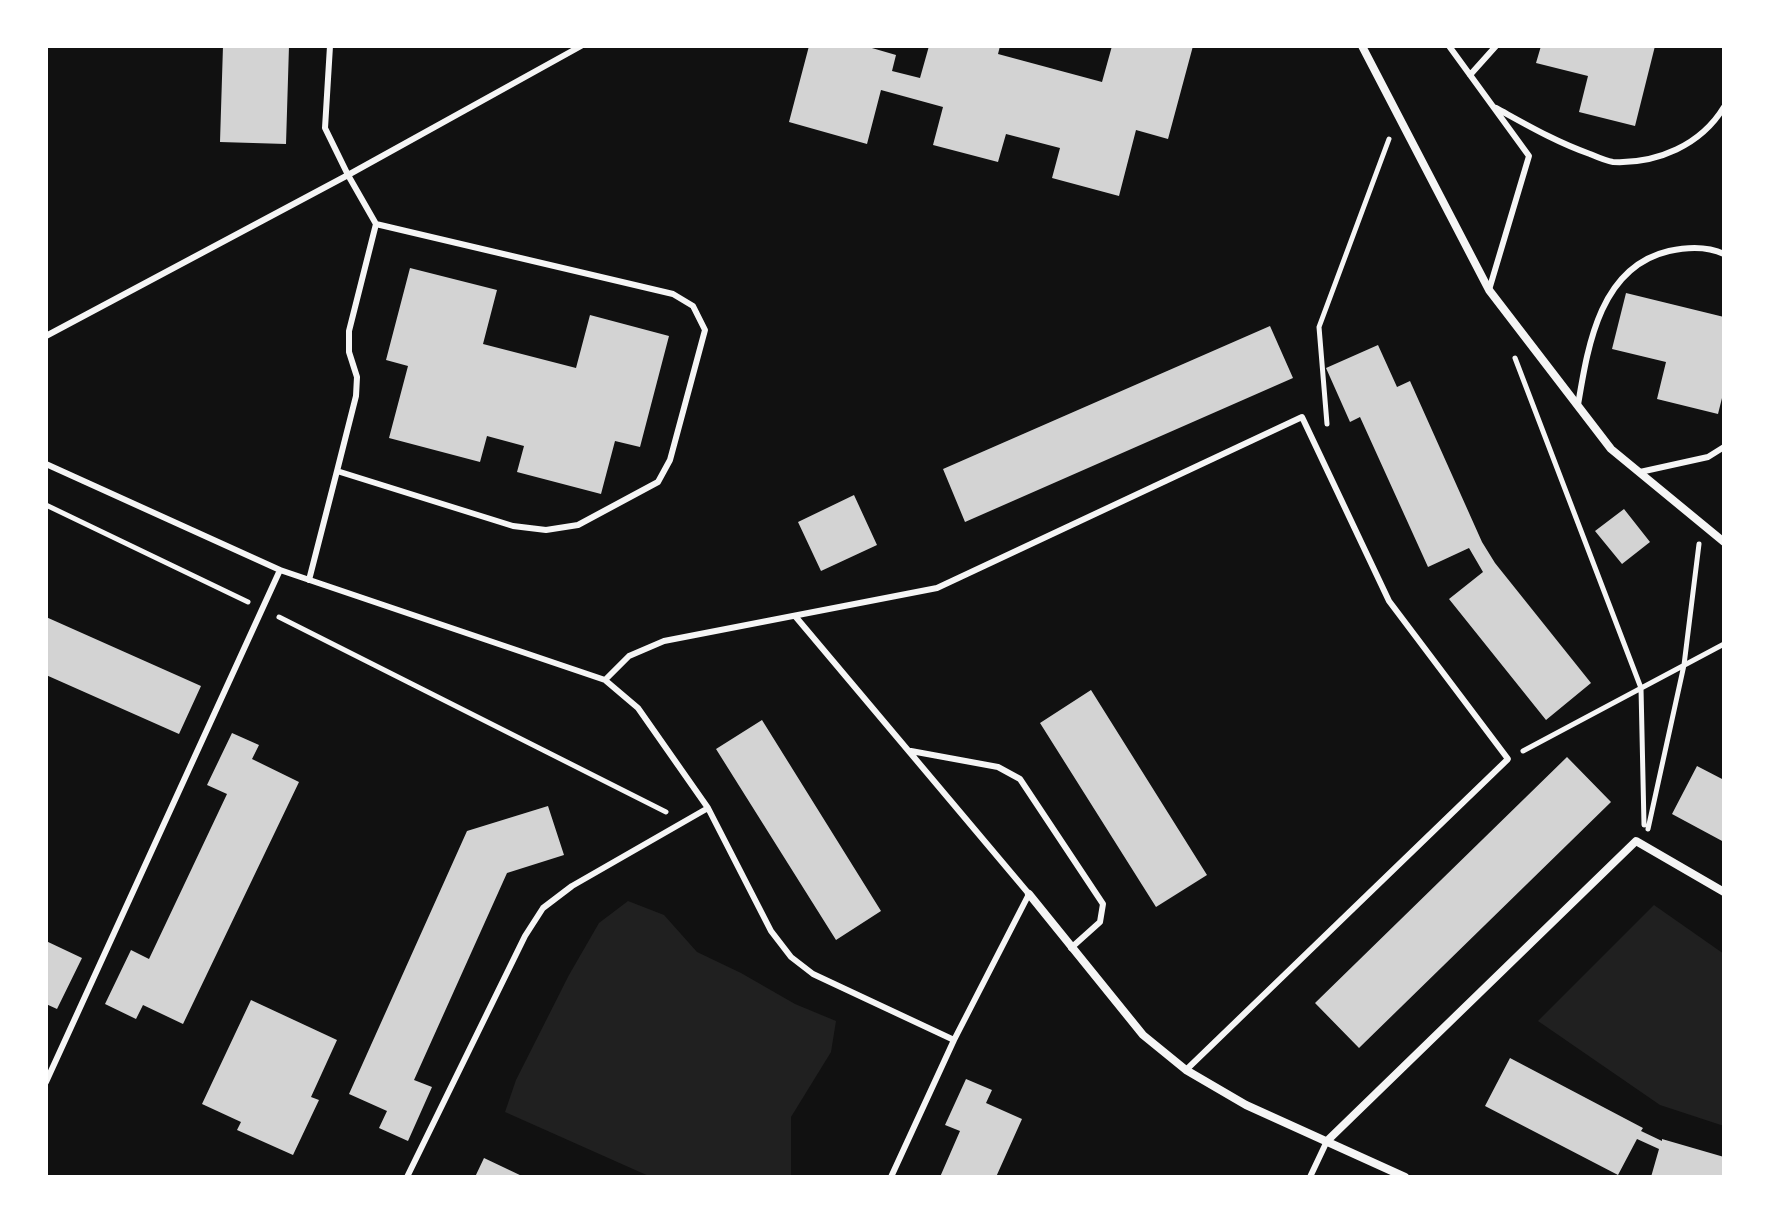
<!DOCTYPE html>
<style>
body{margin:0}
#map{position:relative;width:1770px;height:1223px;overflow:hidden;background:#111;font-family:Ubuntu,sans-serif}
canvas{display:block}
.frame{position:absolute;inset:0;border:48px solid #fff;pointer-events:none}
</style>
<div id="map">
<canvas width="1770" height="1223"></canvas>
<div class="frame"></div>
</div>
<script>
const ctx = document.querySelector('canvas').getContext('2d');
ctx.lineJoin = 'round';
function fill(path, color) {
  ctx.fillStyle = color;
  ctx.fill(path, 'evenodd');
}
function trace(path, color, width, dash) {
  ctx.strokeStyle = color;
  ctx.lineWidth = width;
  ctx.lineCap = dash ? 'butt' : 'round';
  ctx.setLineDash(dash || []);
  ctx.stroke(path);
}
fill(new Path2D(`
 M628,901l36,14 33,37 44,21 54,31 41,17 -5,31 -40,65v60h-140l-146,-65 11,-32 53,-105 30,-52z
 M1654,905l70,49v172l-64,-21 -122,-84z`), '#202020');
fill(new Path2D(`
 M223,46h66l-3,98 -66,-2z
 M809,46h56l31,9 -4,16 28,7 9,-32h71l-2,8 104,28 10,-36h81l-25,93 -32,-9 -17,66 -67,-18 8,-30 -54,-14 -8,28 -65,-17 10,-38 -62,-17 -14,54 -78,-22z
 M1541,46h114l-20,80 -56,-14 9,-36 -52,-13z
 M410,268l87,22 -14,54 93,24 14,-53 79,21 -29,111 -25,-6 -14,53 -84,-22 7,-26 -37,-10 -7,26 -91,-24 19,-72 -22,-6z
 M1626,293l98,24v73l-6,24 -61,-15 9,-37 -54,-13z
 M1270,326l23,52 -328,144 -22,-53z
 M1378,345l19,42 13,-6 72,161 13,21 96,120 -45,37 -97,-121 34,-27 -14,-24 -41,19 -68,-150 -10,5 -24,-54z
 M854,495l23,50 -56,26 -23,-49z
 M1624,509l26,33 -28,22 -27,-33z
 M46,617l155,69 -22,48 -133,-59z
 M1091,690l116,185 -51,32 -116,-184z
 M762,720l119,191 -45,29 -120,-191z
 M232,733l27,12 -7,14 47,23 -116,242 -40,-19 -7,14 -31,-15 26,-54 18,9 78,-165 -20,-9z
 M1567,757l44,45 -252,246 -44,-45z
 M1697,766l27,14v62l-52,-28z
 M548,806l16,49 -57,18 -93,207 18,7 -24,54 -29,-13 8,-17 -38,-17 118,-263z
 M46,941l36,17 -25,51 -11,-5z
 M251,1000l86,40 -26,57 8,3 -26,55 -56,-25 4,-8 -39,-18z
 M1510,1058l133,70 -2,3 21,10v-2l62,18v20h-73l8,-28 -22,-10 -19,36 -133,-69z
 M966,1079l26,11 -6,13 36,16 -26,58h-56l20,-46 -15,-6z
 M484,1158l40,19h-49z`), '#d3d3d3');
trace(new Path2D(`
 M1515,358l126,330 3,137
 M1327,424l-8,-97 70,-188
 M46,505l202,97
 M279,617l387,195
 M1523,751l201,-107
 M1648,829l36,-164 15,-121`), '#f5f5f5', 5);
trace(new Path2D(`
 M330,46l-5,82 23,47 28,49 297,70 20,12 12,24 -35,130 -12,22 -80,43 -32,5 -33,-4 -176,-55 19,-75 1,-19 -8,-25v-21l27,-107
 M1449,46l80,110 -40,134
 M1470,75l26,-29
 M1496,108c31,17 60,34 94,46 7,3 16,7 23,8 44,2 88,-17 111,-55
 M46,336l302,-161 233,-129
 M1578,405c10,-60 22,-138 91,-154 18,-4 38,-5 55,3
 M46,464l234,106 325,110 33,28 70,100 63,123 20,26 22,17 141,66
 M1640,472l68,-15 16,-10
 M309,580l28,-109
 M795,616l234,278 -75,146 -63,137
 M605,680l24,-24 35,-15 273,-53 365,-171 87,184 119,158 -322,311
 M911,751l87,16 22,12 83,125 -3,18 -29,26
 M46,1082l234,-512
 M407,1177l118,-241 18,-28 29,-22 136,-78
 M1310,1177l17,-36`), '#f5f5f5', 6);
trace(new Path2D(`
 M1362,46l127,244 122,159 113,93
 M1029,894l114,141 43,35 60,35 159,72
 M1327,1141l309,-300 88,51`), '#f5f5f5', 8);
</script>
